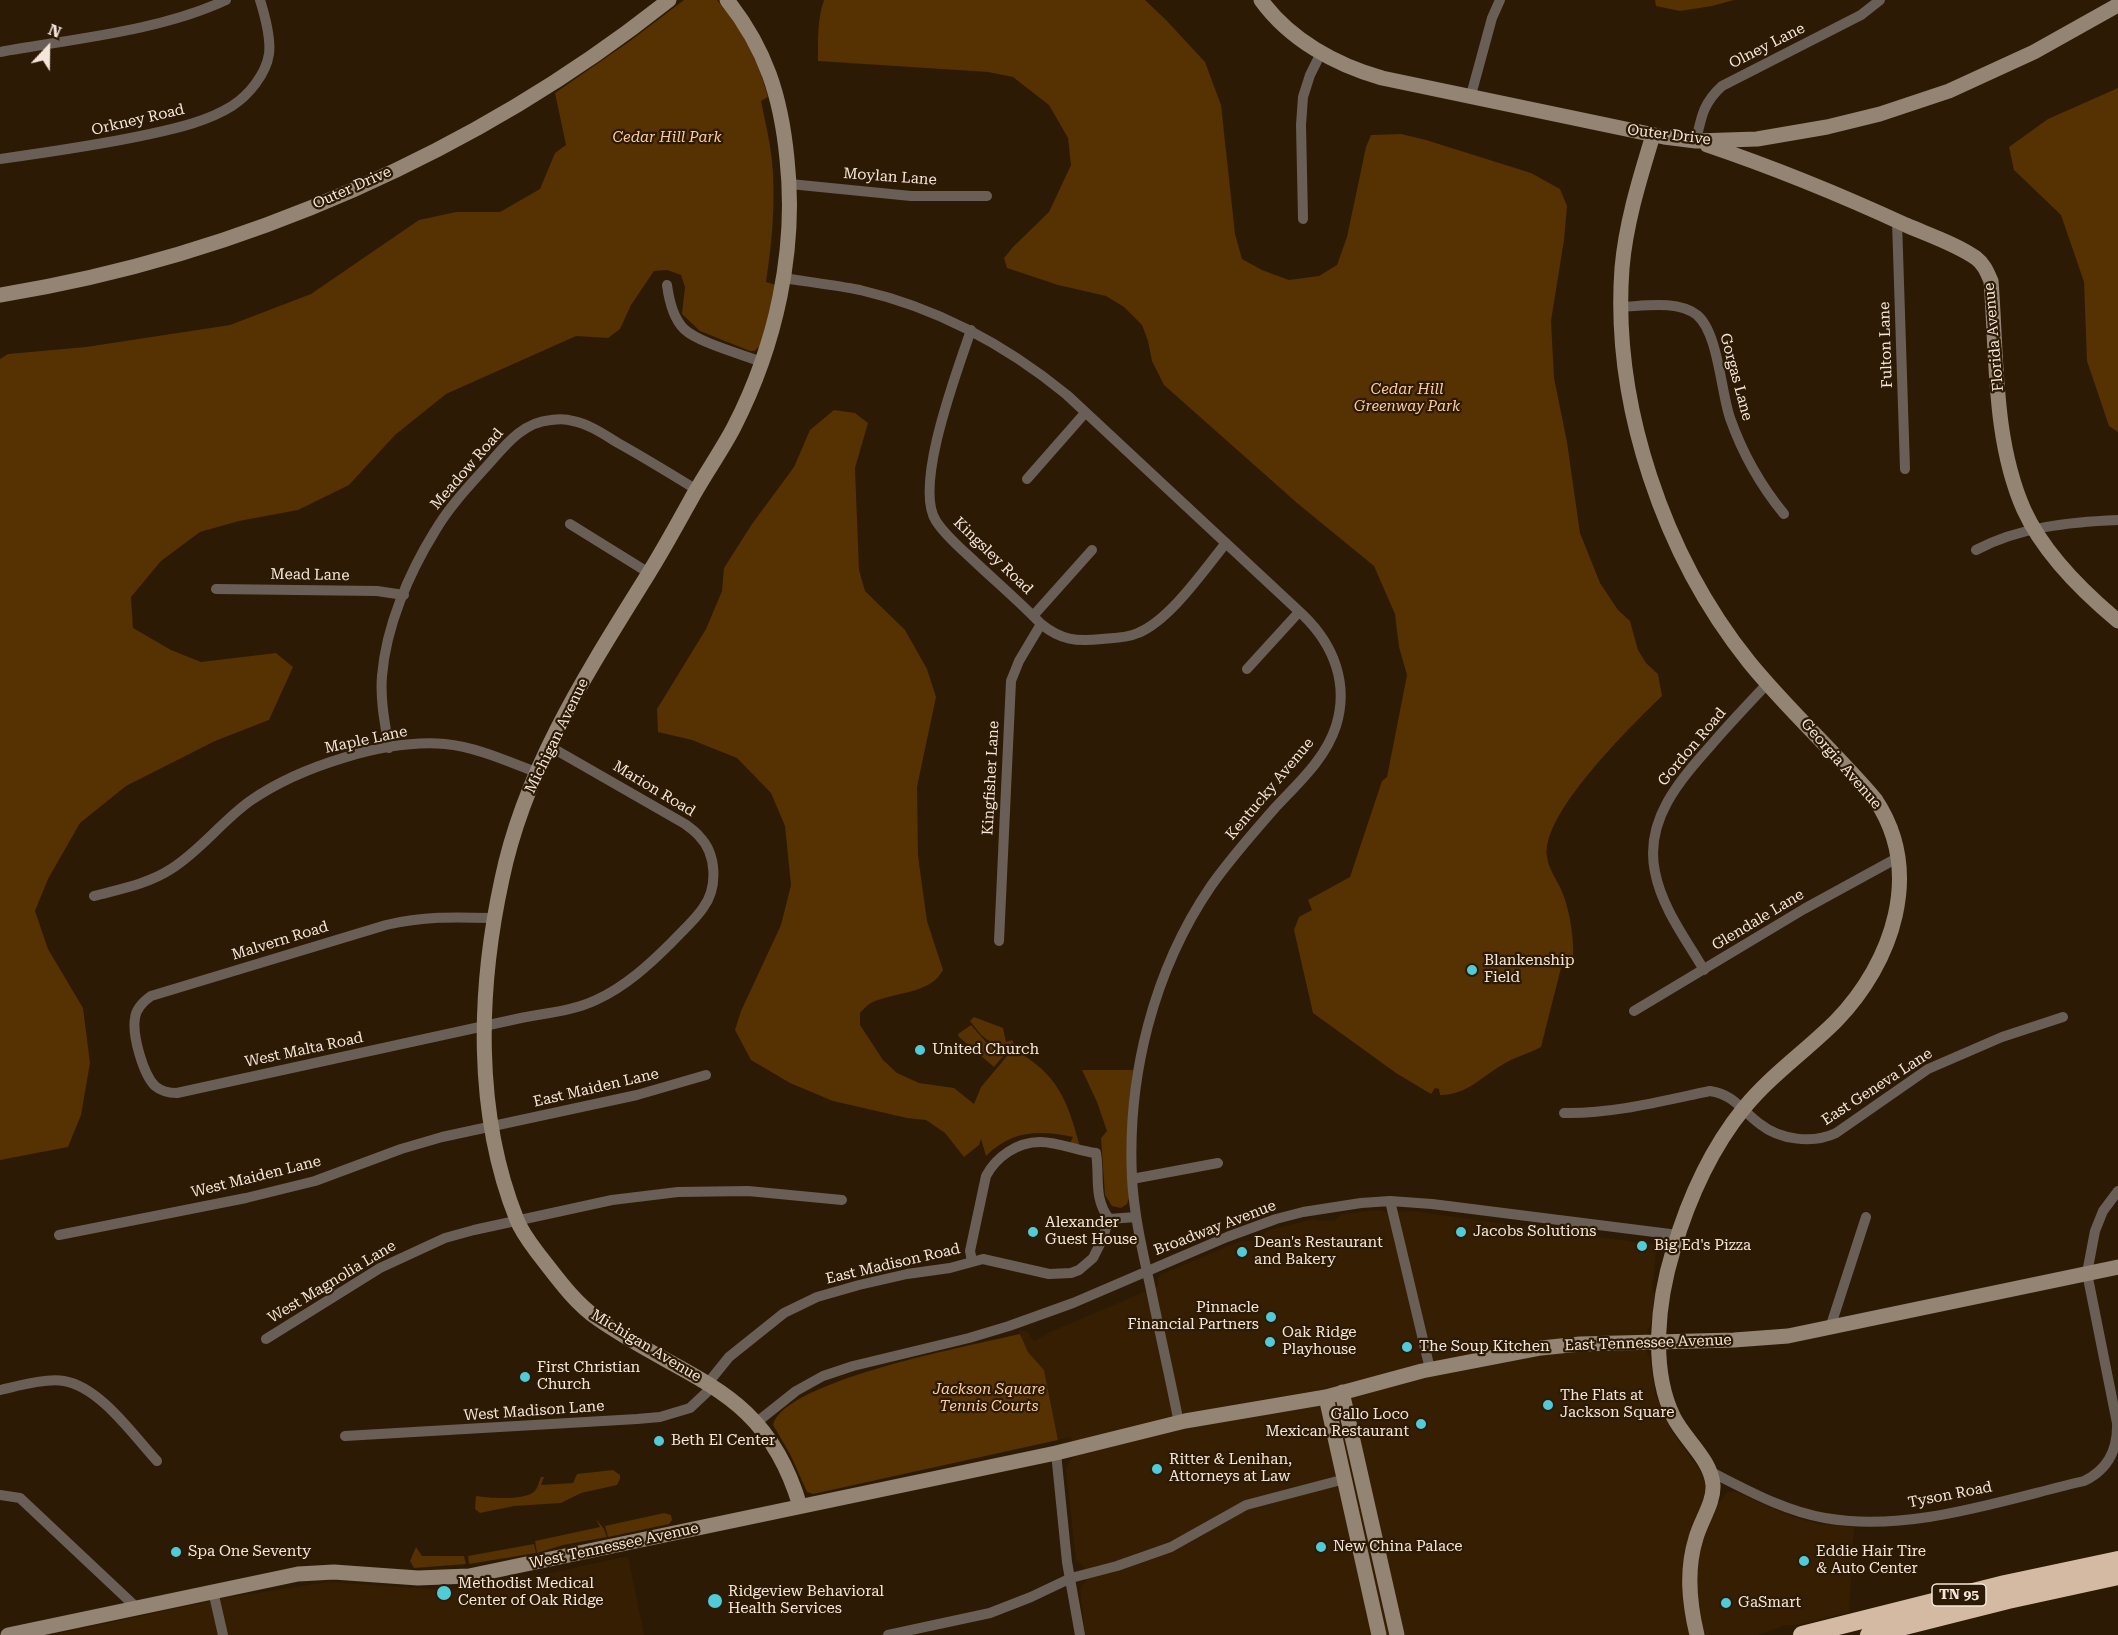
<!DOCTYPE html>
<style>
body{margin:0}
#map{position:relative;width:2118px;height:1635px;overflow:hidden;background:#2d1a05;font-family:"Roboto Serif",serif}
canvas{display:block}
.north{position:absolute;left:18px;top:18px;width:60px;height:60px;-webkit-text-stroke:4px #2d1a05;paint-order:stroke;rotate:22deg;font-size:16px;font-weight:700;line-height:24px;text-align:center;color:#f4e7da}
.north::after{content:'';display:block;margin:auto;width:21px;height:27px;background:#f4e7da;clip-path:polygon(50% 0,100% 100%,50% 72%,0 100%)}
</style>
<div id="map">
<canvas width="2118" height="1635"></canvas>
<div class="north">N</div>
</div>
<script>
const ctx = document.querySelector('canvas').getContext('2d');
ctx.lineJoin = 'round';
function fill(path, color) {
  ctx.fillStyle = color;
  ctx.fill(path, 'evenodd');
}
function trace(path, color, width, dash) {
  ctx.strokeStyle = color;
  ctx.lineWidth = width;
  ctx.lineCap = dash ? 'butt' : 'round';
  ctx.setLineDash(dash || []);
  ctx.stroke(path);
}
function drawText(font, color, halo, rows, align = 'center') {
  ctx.font = font + ' "Roboto Serif",serif';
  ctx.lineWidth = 4.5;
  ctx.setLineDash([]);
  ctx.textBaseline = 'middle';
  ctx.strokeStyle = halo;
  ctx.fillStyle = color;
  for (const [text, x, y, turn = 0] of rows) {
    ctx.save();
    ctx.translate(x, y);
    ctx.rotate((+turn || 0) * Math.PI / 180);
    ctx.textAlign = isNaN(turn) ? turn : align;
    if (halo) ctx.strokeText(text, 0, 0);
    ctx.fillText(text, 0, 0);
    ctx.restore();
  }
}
fill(new Path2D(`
 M1379,1210l7,2 26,-1 245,34 -5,47 3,1 -4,31 -4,7v22l3,4 5,36 9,22 9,18 29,40 3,7v17l15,5 6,-9 8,-2 56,25 29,8 35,3 -5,85 -52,13h-11l-28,10h-673l-5,-46 6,-8 -2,-15 -8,-5 -10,-91 3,-9 7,-5 -5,-19 -13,3 -14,-70 -16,-18 -9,-21h8l7,10 14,-8 110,-47v-8l4,-4 78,-33h11l13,-5 2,-5 43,-11 7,-1 5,2 15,-1 5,-6z
 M628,1556l16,79h-593l179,-38 98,-15 121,8 42,-4z`), '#351e02');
fill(new Path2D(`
 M684,0h33c25,30 41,59 51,97l-7,4c4,20 9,40 11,60 4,40 0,82 -6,121l10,3 -16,61 -6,5h-4l-50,-20 -18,-17 3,-27 -4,-12 -14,-5 -13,1 -23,34 -11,24 -12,9 -32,-2 -130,58 -51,41 -46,50 -51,25 -59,11 -39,11 -39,29 -30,36 2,31 38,22 30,12 75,-9 17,14 -24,53 -54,21 -89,45 -46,37 -32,56 -13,32 13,38 35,59 7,55 -9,52 -13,32 -68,13v-801l8,-5 78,-7 144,-22 81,-31 108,-74 37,-8h44l40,-23 15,-36 11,-8 -11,-52 75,-52z
 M824,0h321l21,20 39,42 16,43 14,129 7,25 20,11 27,10 30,-4 18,-11 10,-28 19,-90 5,-12 30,-1 25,6 105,33 29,16 7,17 -3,34 -13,81 3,57 13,64 13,91 20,50 18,27 12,11 8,29 8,13 12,11 4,22c-30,29 -121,118 -115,160 1,13 12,27 16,38 7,19 11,43 10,63l-9,-1 -23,91c-13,7 -27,10 -39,18 -21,12 -35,30 -62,30l-1,-6 -4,-1 -4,6 -35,-21 -83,-60 -19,-83 5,-13 13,-7 -4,-10 42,-23 32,-96 5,-4 20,-102 -8,-28 -4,-33 -21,-48 -77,-63 -133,-118 -12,-24 -4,-20 -6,-16 -18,-18 -18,-11 -48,-11 -51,-17 -3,-10 9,-11 36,-35 22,-47 -3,-27 -19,-33 -36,-28 -25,-5 -170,-11c0,-20 -1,-41 6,-61z
 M1655,0h79l-22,6 -32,5 -24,-5z
 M2118,88v344l-9,-6 -22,-65 -3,-79 -23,-67 -47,-45 -5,-23 39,-28z
 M834,410l21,3 13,10 -13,45 4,102 6,21 40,39 22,39 9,28 -19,90 1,69 9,65 16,49c-13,25 -51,22 -72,33 -4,2 -8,7 -11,10v12l23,35 14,13 22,10 35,5 20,16 7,-17 32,-38c45,25 54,50 67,98l-10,-4 3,-6c-34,-7 -61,-7 -87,19l-5,-17 -2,6 -15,12 -19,-24 -19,-13 -19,-2 -74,-17 -43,-18 -39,-23 -16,-30 6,-19 40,-86 10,-40 -6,-59 -14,-33 -34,-35 -45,-18 -34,-8 -1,-23 49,-80 16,-38 2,-23 28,-44 42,-57 16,-37z
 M974,1017l29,11 3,14 6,-2 2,4 -2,3c-23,-2 -29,-9 -42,-26z
 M971,1025l15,17 24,6 -16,19 -35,-30 -1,-3z
 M1082,1070h51l-6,65 2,63 -2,6 -6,4 -9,-2 -7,-11 -4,-57 6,-7 -10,-29z
 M1020,1334l8,18 16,18 14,70 -245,54 -6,-2 -17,-38 -17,-29c12,-45 201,-80 247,-91z
 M613,1470l7,5v4l-3,6 -36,8 -20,10 -47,3 -34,7 -5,-4 1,-13c13,2 49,5 59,-5 3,-4 4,-10 6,-14h3l-3,8 32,-2 4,-9z
 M664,1513l7,2 1,5 -3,4 -61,13 -3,-11z
 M596,1519l8,10 3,8 -44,8 -26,8 -2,-12 65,-14z
 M534,1544l2,9 -67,11 -1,-8z
 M416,1547l6,9h42l2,8 -52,4 -4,-7z`), '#563101');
trace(new Path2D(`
 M0,52c72,-13 160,-21 226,-52
 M1471,95l21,-77 8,-18
 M1696,141c5,-23 7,-38 26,-55l139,-71 19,-15
 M0,159c50,-7 100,-14 150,-25 28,-6 58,-13 82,-28 17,-11 34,-32 37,-52 2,-16 -4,-38 -9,-54
 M790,184l121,12h76
 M1303,219l-2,-94 2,-28 7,-22 11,-22
 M1897,221l8,248
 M783,278c26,4 52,7 77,12 78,18 146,55 207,105l236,220c31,30 46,69 33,111 -11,34 -39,58 -62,83 -22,25 -44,50 -63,77 -58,85 -84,191 -79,292 2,38 11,75 19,112 9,44 19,88 28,133
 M667,285c2,15 6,33 17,44 15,14 57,25 78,33
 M1621,307c24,-1 56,-7 76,8 21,17 24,77 33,103 12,34 31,68 54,96
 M971,330c-13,39 -58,156 -35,191 9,14 23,26 35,37 23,22 48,43 70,66 20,16 35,18 61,15 12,-1 25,-1 36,-6 32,-13 66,-63 88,-90
 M1027,479l58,-66
 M570,524l79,49
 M1976,550c43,-23 94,-28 142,-30
 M216,589l161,2 27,4
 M1033,616l59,-66
 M1247,669l52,-57
 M389,748c-4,-24 -9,-48 -7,-72 4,-50 27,-103 53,-145 14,-24 33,-44 51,-64 18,-20 36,-45 65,-47 7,-1 16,-1 22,1 16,3 32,14 45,22 27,15 53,31 79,47
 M94,896c26,-7 54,-12 77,-27 29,-18 51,-48 79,-68 49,-34 135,-62 195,-57 31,3 62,17 91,28
 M494,918c-39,-1 -70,-2 -108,7l-235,71c-7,5 -15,13 -16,22 -3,17 8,56 20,68 6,5 15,7 22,7l344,-75c25,-5 52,-7 75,-18 29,-13 54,-36 76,-58 10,-11 23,-22 31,-34 15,-20 14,-54 -4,-72 -4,-5 -9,-8 -14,-12l-136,-78
 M999,941l12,-260 8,-20 22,-37
 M1704,970c-18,-31 -42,-62 -49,-98 -11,-52 25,-92 57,-128 18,-21 37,-41 56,-61
 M1634,1011l170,-102 95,-52
 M1564,1113c49,1 98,-12 146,-22 25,4 31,19 50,33 20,16 53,20 76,9l92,-64 74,-32 61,-20
 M1132,1179l86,-16
 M1390,1201l40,168
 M59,1235l187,-37 69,-17 86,-32 41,-12 195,-42 69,-20
 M972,1261l-2,-10 16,-75c10,-19 31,-34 54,-34 19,0 38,9 56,11 4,25 -3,44 13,66l27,-2
 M1830,1328l36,-111
 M266,1339l114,-71 65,-30 29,-8 138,-30 66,-8 70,-1 94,9
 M0,1390c18,-4 46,-12 64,-9 36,6 69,54 93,80
 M757,1422l39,-31 27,-15 30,-10 116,-28 40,-12 64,-23 154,-66 49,-18 27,-7 58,-9 29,-2 42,3 246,31
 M345,1436l292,-17 23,-2 30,-9 17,-16 1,-9 21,-26 55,-44 33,-16 42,-12 48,-11 43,-6 33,-9 66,15 22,-1 8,-3 14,-12 9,-18 7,-21
 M1056,1453l11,109 13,73
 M1711,1472c36,18 73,39 114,46 84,15 178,-18 259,-37 25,-12 34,-32 33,-58l-30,-150 8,-42 8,-20 15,-20
 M0,1495l20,3 117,110
 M213,1591l10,44
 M888,1635l102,-22 41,-16 40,-19 46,-12 54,-19 75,-42 99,-26`), '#6a5f56', 10);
trace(new Path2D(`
 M727,0c39,49 54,97 60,159 10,91 -11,186 -53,268 -12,23 -27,44 -40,67 -15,27 -30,55 -47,82 -59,95 -122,192 -145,303 -24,110 -28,234 15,341 5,13 14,24 23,36 18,23 34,46 58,63 90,63 167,68 202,187
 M1261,0c29,40 75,65 121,78l282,59 32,4 61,-2 70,-12 53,-13 69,-23 85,-39 84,-47
 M1653,135c-13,43 -27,87 -31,133 -10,136 42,288 127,394 39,48 86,90 126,137 49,73 18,163 -39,222 -30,30 -65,54 -92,87 -34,42 -56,92 -71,143 -15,49 -23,117 0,165 11,23 38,43 40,69 1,18 -12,35 -17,53 -10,32 -7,64 1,97
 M1707,145c68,23 134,50 199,80 23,10 50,19 70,33 8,6 11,14 15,23 6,76 2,159 33,229 20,44 58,81 94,111
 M0,295c241,-39 478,-143 669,-295
 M1342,1392l55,243
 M1326,1397l53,238
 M8,1635l290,-61 36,-2 84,6 51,-2 587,-123 129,-32 141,-24 96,-26 119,-23 39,-4 154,-4 54,-4 330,-69`), '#948474', 15);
trace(new Path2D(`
 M1802,1635l203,-51 113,-24
 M1869,1635l139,-35 110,-24`), '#d4baa2', 18);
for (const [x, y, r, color] of [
 [1472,970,6,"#52cbd8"],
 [920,1050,6,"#52cbd8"],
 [1033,1232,6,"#52cbd8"],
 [1461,1232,6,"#52cbd8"],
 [1642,1246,6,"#52cbd8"],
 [1242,1252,6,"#52cbd8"],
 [1271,1317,6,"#52cbd8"],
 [1270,1342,6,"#52cbd8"],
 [1407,1347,6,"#52cbd8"],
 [525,1377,6,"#52cbd8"],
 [1548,1405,6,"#52cbd8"],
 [1421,1424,6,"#52cbd8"],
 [659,1441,6,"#52cbd8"],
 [1157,1469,6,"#52cbd8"],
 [1321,1547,6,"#52cbd8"],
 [176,1552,6,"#52cbd8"],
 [1804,1561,6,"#52cbd8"],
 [444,1593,8,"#52cbd8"],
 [715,1601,8,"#52cbd8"],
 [1726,1603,6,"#52cbd8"]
]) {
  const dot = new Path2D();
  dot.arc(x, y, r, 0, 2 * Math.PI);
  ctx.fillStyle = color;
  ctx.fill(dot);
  trace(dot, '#2d1a05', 2);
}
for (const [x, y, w] of [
 [1959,1595,54]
]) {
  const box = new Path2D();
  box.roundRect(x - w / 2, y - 11, w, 22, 4.5);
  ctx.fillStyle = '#2d1a05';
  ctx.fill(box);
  trace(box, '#f4e7da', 1.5);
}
drawText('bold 14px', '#f4e7da', null, [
 ["TN 95",1959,1595]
]);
drawText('15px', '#f4e7da', '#2d1a05', [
 ["Olney Lane",1767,46,-27],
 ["Orkney Road",138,120,-13],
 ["Outer Drive",1669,135,7],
 ["Moylan Lane",890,177,4],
 ["Outer Drive",352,188,-24],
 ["Florida Avenue",1994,337,-95],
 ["Fulton Lane",1886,345,-92],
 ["Gorgas Lane",1736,377,75],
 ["Meadow Road",467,469,-49],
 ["Kingsley Road",993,556,44],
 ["Mead Lane",310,575,1],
 ["Michigan Avenue",557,736,-64],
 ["Maple Lane",366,740,-12],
 ["Gordon Road",1692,747,-50],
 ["Georgia Avenue",1841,764,49],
 ["Kingfisher Lane",991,778,-87],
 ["Marion Road",654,789,31],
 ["Kentucky Avenue",1270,789,-50],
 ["Glendale Lane",1758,920,-31],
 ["Malvern Road",280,941,-17],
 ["West Malta Road",304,1050,-12],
 ["East Geneva Lane",1877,1087,-33],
 ["East Maiden Lane",596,1088,-13],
 ["West Maiden Lane",256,1177,-14],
 ["Broadway Avenue",1215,1228,-21],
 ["East Madison Road",893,1264,-13],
 ["West Magnolia Lane",332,1282,-31],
 ["East Tennessee Avenue",1648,1343,-2],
 ["Michigan Avenue",646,1346,31],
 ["West Madison Lane",534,1411,-4],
 ["Tyson Road",1950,1495,-11],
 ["West Tennessee Avenue",614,1546,-12]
]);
drawText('italic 15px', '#fbcc9f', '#2d1a05', [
 ["Cedar Hill Park",667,138],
 ["Cedar Hill",1407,390],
 ["Greenway Park",1407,407],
 ["Jackson Square",989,1390],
 ["Tennis Courts",989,1407]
]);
drawText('15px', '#f4e7da', '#2d1a05', [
 ["Blankenship",1484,961],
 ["Field",1484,978],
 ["United Church",932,1050],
 ["Alexander",1045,1223],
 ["Guest House",1045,1240],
 ["Jacobs Solutions",1473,1232],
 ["Dean's Restaurant",1254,1243],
 ["and Bakery",1254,1260],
 ["Big Ed's Pizza",1654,1246],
 ["Pinnacle",1259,1308,"right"],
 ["Financial Partners",1259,1325,"right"],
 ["Oak Ridge",1282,1333],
 ["Playhouse",1282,1350],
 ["The Soup Kitchen",1419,1347],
 ["First Christian",537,1368],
 ["Church",537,1385],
 ["The Flats at",1560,1396],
 ["Jackson Square",1560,1413],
 ["Gallo Loco",1409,1415,"right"],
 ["Mexican Restaurant",1409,1432,"right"],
 ["Beth El Center",671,1441],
 ["Ritter & Lenihan,",1169,1460],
 ["Attorneys at Law",1169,1477],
 ["New China Palace",1333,1547],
 ["Spa One Seventy",188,1552],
 ["Eddie Hair Tire",1816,1552],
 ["& Auto Center",1816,1569],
 ["Methodist Medical",458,1584],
 ["Center of Oak Ridge",458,1601],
 ["Ridgeview Behavioral",728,1592],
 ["Health Services",728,1609],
 ["GaSmart",1738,1603]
], 'left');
</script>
